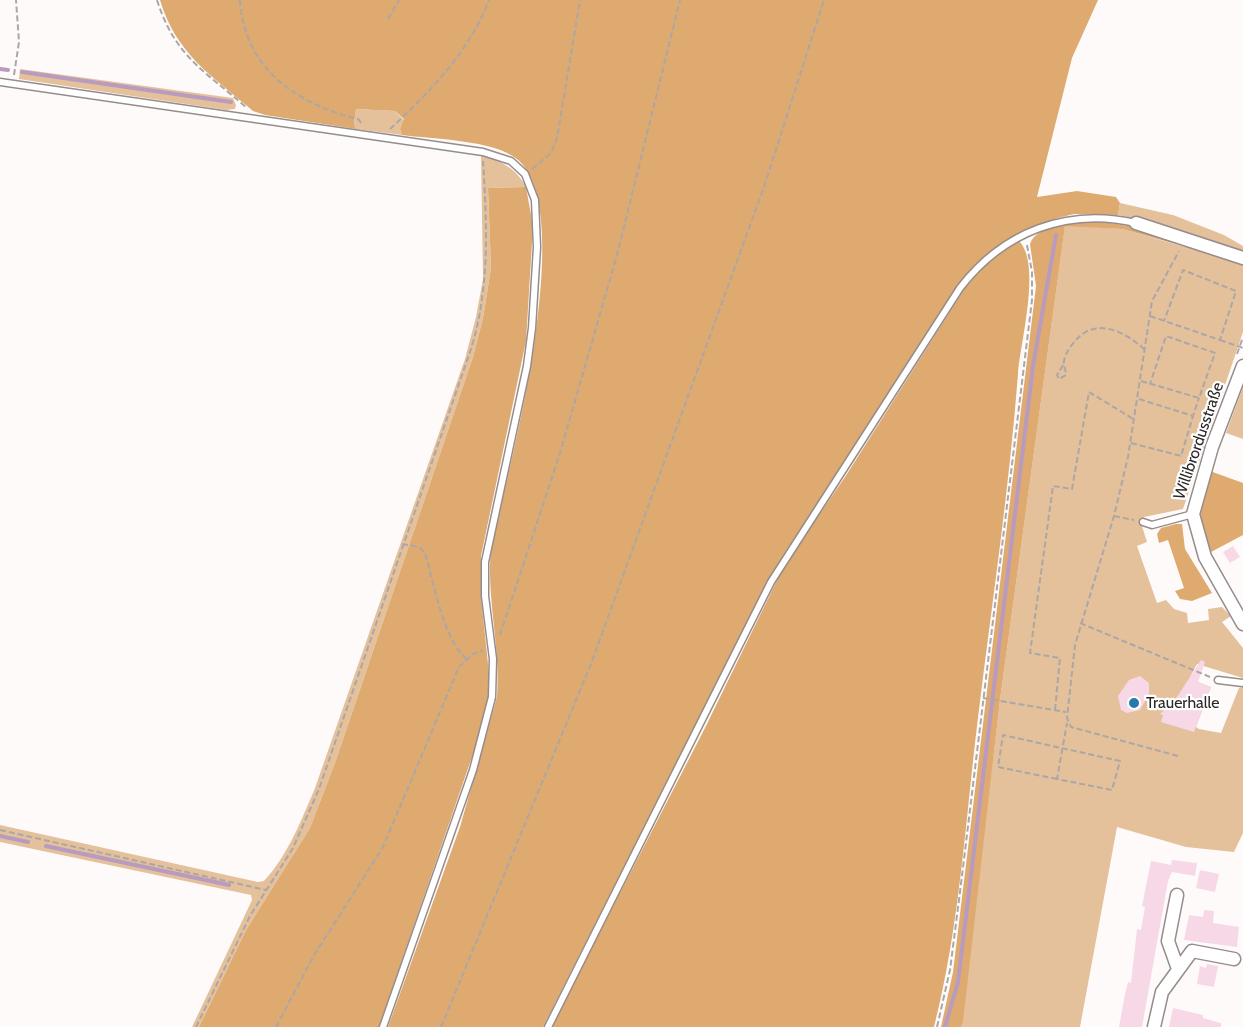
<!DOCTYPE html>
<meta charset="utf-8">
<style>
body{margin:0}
canvas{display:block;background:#fefafa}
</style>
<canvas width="1243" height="1027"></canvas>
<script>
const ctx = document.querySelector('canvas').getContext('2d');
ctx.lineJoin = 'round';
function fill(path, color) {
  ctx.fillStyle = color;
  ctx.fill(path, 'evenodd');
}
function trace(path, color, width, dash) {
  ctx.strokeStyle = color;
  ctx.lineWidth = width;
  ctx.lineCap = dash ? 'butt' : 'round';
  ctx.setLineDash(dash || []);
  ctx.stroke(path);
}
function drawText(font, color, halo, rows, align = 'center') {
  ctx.font = font + ' Cabin,sans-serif';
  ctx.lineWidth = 4.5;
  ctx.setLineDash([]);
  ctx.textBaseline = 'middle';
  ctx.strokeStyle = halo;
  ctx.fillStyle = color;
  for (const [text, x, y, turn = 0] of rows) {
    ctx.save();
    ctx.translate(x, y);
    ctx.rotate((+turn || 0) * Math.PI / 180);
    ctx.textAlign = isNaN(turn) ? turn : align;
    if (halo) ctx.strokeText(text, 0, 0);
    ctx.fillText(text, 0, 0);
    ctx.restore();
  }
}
fill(new Path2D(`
 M20,69l213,29 3,7 -1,4 -9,1 -207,-31z
 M356,109l39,2 9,9 -4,9 2,6 -46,-6 -2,-6z
 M481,155c20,6 35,13 45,32l-38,1 3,80 -8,50 -10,39 -137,403 -26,68 -64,102 -47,97h-7l60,-127 -1,-5 -251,-53v-17l258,57 6,-1c24,-26 37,-60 51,-93l150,-429 11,-42 7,-38z
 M1120,203l53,12 51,20 19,11v6l-90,-30 -35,-7z
 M1065,225l57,4 63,18 5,-3 53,18v70l-60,177 -39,8 -2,9 5,16 -10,4 20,57 9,-3 8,9 13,4 1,10 21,-3 -1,-11 14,-2 9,9 -9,6 21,26v30l-46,-14 -6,11 7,7 13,5 -15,40 3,2 22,4 18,-45 4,-1v146l-9,19 -48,-5 -69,-20 -37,200h-119l39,-327z
 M1243,387v52l-17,-6z`), '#e4c19a');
fill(new Path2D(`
 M160,0h938l-26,58 -35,139 40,-6 39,6 4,6 -2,12 -44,-1 -16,4 -40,16 -19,11 -24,20 -24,31 -102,163 -62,90 -24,41 -220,437h-155l72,-200 37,-130c4,-50 -11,-99 -6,-150 17,-72 89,-337 26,-388 -23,-19 -85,-20 -115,-24l-2,-6 4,-10 -9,-8 -39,-2 -2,14 2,6 -91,-14 -12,-4c-41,-35 -77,-57 -93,-111z
 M526,187l7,39 -7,115 -45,215v41l9,86 -5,36 -106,308h-180l47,-97 64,-102 26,-68 137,-403 10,-39 8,-50 -3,-80z
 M1098,221l30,5 50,15 -2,3 -54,-15 -57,-3 -65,474 -37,321 -2,6h-20l12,-55 83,-686 -6,-42c6,-20 50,-22 68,-23z
 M1019,241c23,23 1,103 -1,133 -9,118 -27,235 -41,352 -12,100 -18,203 -43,301h-383l154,-299 79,-162 61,-89 120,-189 32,-36z
 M1210,471l33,12v52l-32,17c-15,-34 -11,-47 -1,-81z
 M1176,524h6l3,25 27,44 -20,8 -12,-2 -5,-8 9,-3 -16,-48 -9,3 -2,-9 4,-6z`), '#deaa6f');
trace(new Path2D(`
 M0,69l8,1
 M22,72l209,30
 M0,836l28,6
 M46,846l183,39
 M945,1027l13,-45 75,-616 23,-131`), '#b89bbe', 4);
fill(new Path2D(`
 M1233,546l7,11 -10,6 -7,-11z
 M1201,660l4,2 -7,20 13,5 -17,45 -33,-10 2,-7 -3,-1 15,-14z
 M1140,676l9,7v11l-9,16 -13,3 -6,-3 -3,-14 11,-16z
 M1172,860l25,3 -2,13 -23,-4 -4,9 -26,146h-23l6,-33 3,-12 3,1 6,-54 4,1 2,-12 2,-11 -3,-1 9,-45 20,4z
 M1200,870l19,4 -4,18 -19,-4z
 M1204,910l10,1 -1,12 26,4 -2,20 -53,-7 5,-25 14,2z
 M1207,964l11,2 -4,21 -17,-3 3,-18 6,2z
 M1173,1008l30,7v3l18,5v4h-52z`), '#f7d8e7');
const service = new Path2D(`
 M0,82l483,70 28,9 14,13 10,26 2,47 -5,81 -5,38 -42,196v34l8,63 -1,38 -19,73 -90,257
 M1143,522l9,3 41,-11
 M1218,680l25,3
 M548,1027l223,-445 189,-294c43,-56 107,-81 176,-65`);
const minor = new Path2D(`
 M1136,223l107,35
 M1243,366l-31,81 -19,67 12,43 38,67
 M1177,895l-9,46 10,28
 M1154,1027l8,-35 30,-41 42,8`);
trace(service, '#968c8c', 9);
trace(minor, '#968c8c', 15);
trace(new Path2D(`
 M157,0c18,57 48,71 90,108
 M240,0c4,69 57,104 118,119l5,6
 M388,19l11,-19
 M14,75l5,-33 -3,-42
 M390,129c39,-36 80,-78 99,-129
 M532,169l19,-16 6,-15 23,-138
 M1150,316l70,24 16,-49 -53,-21 -19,51
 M1220,340l23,8
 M1237,354l6,-17
 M1063,365l-6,10 2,4 7,-4c0,-5 -3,-9 -2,-14 1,-7 6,-14 11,-20 21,-25 51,-9 70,9
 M1141,381l58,17 16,-45 -49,-17 -16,48
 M1139,399l54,17 6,-18
 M1131,443l50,13 12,-40
 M1114,516l20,4
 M402,544l17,3 6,6c8,27 19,89 42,106
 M1080,623l130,54
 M500,635l60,-182 57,-198 63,-255
 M983,698l83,14
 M1055,710l5,-52 -30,-5 23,-167 19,3 17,-97 46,28
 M1178,756l-107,-29 -4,-9 8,-73 39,-129 14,-59 24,-156 27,-50
 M1057,779l-59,-12 5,-32 117,26 -8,29 -55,-11 10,-56
 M0,830l266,60
 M196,1027l54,-111 43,-68 26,-59 152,-440c19,-61 16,-125 12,-188
 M276,1027l37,-70 70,-110 76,-180 14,-13 10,-4
 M441,1027l150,-363 174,-480 59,-184
 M937,1027l13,-57 10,-78 72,-592v-28l-5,-27`), '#aba7a7', 2, [6, 3]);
trace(service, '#fff', 6);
trace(minor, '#fff', 12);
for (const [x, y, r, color] of [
 [1134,703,6,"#257aaa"]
]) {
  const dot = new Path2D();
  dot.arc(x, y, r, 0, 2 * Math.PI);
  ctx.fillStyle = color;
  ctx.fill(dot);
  trace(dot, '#fff', 2);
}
drawText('16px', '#2b2727', '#fff', [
 ["Willibrordusstraße",1199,441,-71]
]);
drawText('16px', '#2b2727', '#fff', [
 ["Trauerhalle",1146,703]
], 'left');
</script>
